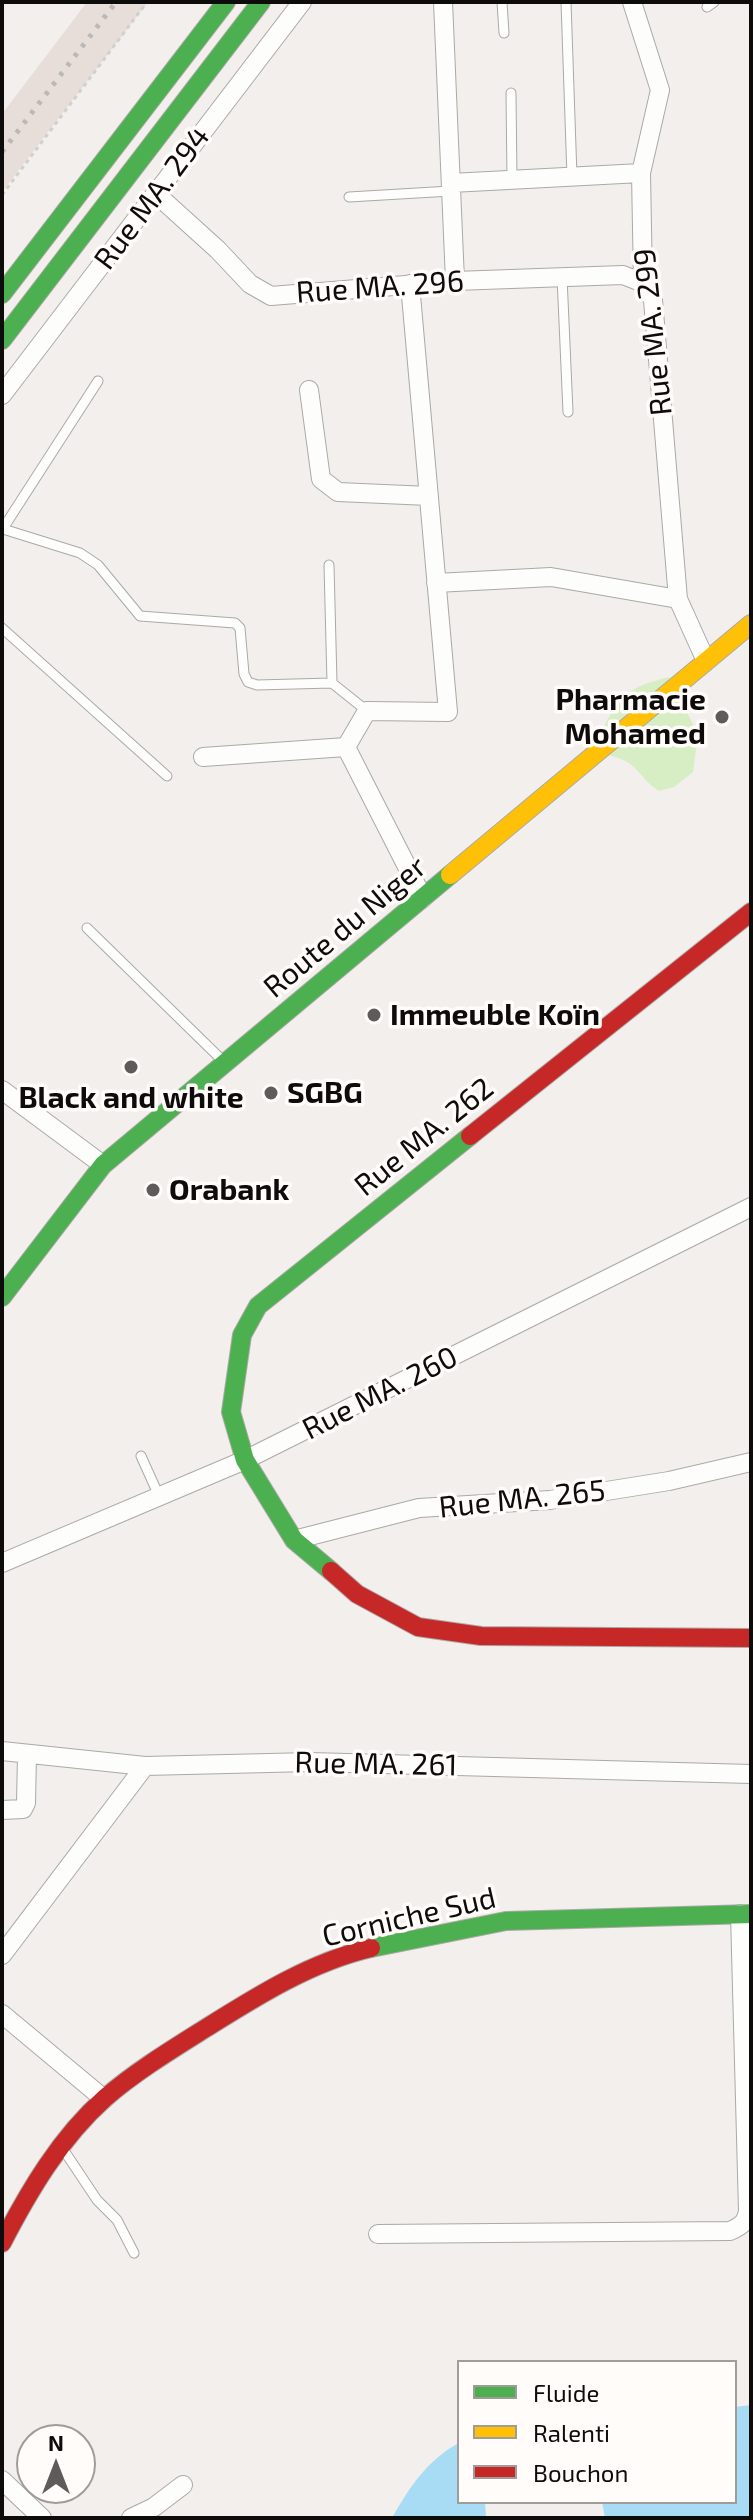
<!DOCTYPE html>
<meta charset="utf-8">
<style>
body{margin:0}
#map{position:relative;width:753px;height:2520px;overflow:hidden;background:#f2efec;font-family:"Exo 2",sans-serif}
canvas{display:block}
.frame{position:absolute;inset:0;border:4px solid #0e0c0b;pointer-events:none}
.legend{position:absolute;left:457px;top:2360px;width:280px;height:144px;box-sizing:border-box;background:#fffcfa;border:2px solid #9f9c9a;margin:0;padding:10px 14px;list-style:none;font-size:24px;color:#0e0c0b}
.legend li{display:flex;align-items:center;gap:16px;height:40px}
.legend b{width:40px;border:2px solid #9f9c9a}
.north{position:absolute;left:16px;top:2424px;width:80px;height:80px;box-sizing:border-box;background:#fffcfa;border:2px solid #9f9c9a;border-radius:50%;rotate:0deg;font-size:22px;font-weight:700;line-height:32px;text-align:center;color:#0e0c0b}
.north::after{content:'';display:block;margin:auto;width:28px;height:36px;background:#5e5b5a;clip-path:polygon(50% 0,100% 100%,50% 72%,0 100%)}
</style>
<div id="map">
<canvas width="753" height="2520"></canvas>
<div class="frame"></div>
<ul class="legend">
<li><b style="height:10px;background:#4caf50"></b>Fluide</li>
<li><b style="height:10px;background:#ffc107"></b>Ralenti</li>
<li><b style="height:10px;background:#c62828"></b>Bouchon</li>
</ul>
<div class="north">N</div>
</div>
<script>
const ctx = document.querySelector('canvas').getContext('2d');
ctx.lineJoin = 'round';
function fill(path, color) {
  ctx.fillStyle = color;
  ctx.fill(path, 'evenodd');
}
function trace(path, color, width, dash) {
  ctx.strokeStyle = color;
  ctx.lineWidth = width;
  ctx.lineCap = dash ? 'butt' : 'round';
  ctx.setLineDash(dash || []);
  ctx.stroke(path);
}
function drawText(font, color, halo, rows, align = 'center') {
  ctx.font = font + ' "Exo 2",sans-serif';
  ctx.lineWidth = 7;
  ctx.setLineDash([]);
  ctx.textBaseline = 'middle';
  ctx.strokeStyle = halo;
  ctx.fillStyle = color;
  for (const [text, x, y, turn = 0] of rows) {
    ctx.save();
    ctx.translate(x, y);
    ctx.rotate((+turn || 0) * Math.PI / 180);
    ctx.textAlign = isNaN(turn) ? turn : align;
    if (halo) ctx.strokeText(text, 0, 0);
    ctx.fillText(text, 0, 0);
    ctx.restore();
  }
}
fill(new Path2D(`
 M87,2h61l-146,190v-78z`), '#e7ded9');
fill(new Path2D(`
 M669,677l29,57 -5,38 -19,15 -15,4c-21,-13 -20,-29 -48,-35l-9,-25c18,-38 28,-44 67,-54z`), '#d7eec4');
fill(new Path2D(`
 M751,2405v113h-146l-3,-16h133v-95z
 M459,2443v59h26l1,16h-94c17,-30 35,-58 67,-75z`), '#a7dcf4');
const lane = new Path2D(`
 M502,2l2,31
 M566,2l6,175
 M707,7l7,-5
 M511,93l1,87
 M349,197l102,-6
 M562,277l6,135
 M3,529l77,24 18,12 42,51 95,7 5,5 4,46 4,8 9,3 75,-2 35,28
 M2,530l96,-149
 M329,565l3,118
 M2,628l165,148
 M87,928l135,132
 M141,1456l18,40
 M63,2149l34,51 20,20 17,33`);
const street = new Path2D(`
 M443,2l12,279
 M632,2l28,88 -19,83 2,110 10,17 25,299 28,62
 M451,183l190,-10
 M155,193l63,57 32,34 21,12 184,-15 168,-6 20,8
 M410,284l38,428 -81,-1 -21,36 77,151
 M309,390l12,89 17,13 91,4
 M2,395l300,-393
 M436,583l115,-6 127,22
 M203,757l143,-10
 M2,1090l101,75
 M294,1540l125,-32 131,-8 119,-19 82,-19
 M2,1563l243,-103 506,-253
 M2,1751l143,15 165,-4 441,12
 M2,1810l21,-1 3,-6 1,-48
 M2,1955l143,-189
 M2,2014l102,85
 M378,2234l352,-3c11,-5 16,-8 18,-20l-8,-297
 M2,2480l40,38
 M131,2518l23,-11 29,-22`);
const fast = new Path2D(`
 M2,294l224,-292
 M2,340l259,-338
 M2,1297l101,-132 347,-290
 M331,1571l-37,-31 -49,-80 -14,-48 11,-77 16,-29 212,-170
 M371,1948l135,-27 245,-7`);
const slow = new Path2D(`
 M450,875l301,-251`);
const jam = new Path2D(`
 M470,1136l281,-224
 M331,1571l26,23 61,33 63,9 270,2
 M2,2243c27,-52 58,-105 103,-145 30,-26 66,-48 101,-70 51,-32 105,-66 165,-80`);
trace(lane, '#aba9a7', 11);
trace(street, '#aba9a7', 20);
trace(fast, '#aba9a7', 20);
trace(slow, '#aba9a7', 20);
trace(jam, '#aba9a7', 20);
trace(new Path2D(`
 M2,195l145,-193`), '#d0d0cf', 3, [4, 4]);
trace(lane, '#fdfdfc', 9);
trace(street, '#fdfdfc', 18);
trace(fast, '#4caf50', 18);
trace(slow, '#ffc107', 18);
trace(jam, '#c62828', 18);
trace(new Path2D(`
 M2,152l114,-150`), '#bab9b9', 5, [4, 8]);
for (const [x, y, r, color] of [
 [722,717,8,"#5e5b5a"],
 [374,1015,8,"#5e5b5a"],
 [131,1067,8,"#5e5b5a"],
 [271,1093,8,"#5e5b5a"],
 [153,1190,8,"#5e5b5a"]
]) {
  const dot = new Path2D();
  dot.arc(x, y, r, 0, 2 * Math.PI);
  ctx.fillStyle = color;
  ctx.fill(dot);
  trace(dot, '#fffcfa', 3);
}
drawText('30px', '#0e0c0b', '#fffcfa', [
 ["Rue MA. 294",152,198,-53],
 ["Rue MA. 296",380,287,-4],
 ["Rue MA. 299",653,332,-96],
 ["Route du Niger",345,927,-40],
 ["Rue MA. 262",424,1137,-39],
 ["Rue MA. 260",380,1393,-27],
 ["Rue MA. 265",522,1499,-6],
 ["Rue MA. 261",376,1764,1],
 ["Corniche Sud",409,1917,-13]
]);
drawText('bold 30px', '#0e0c0b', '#fffcfa', [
 ["Pharmacie",706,700,"right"],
 ["Mohamed",706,734,"right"],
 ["Immeuble Koïn",390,1015],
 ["SGBG",287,1093],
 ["Black and white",131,1098,"center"],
 ["Orabank",169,1190]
], 'left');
</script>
